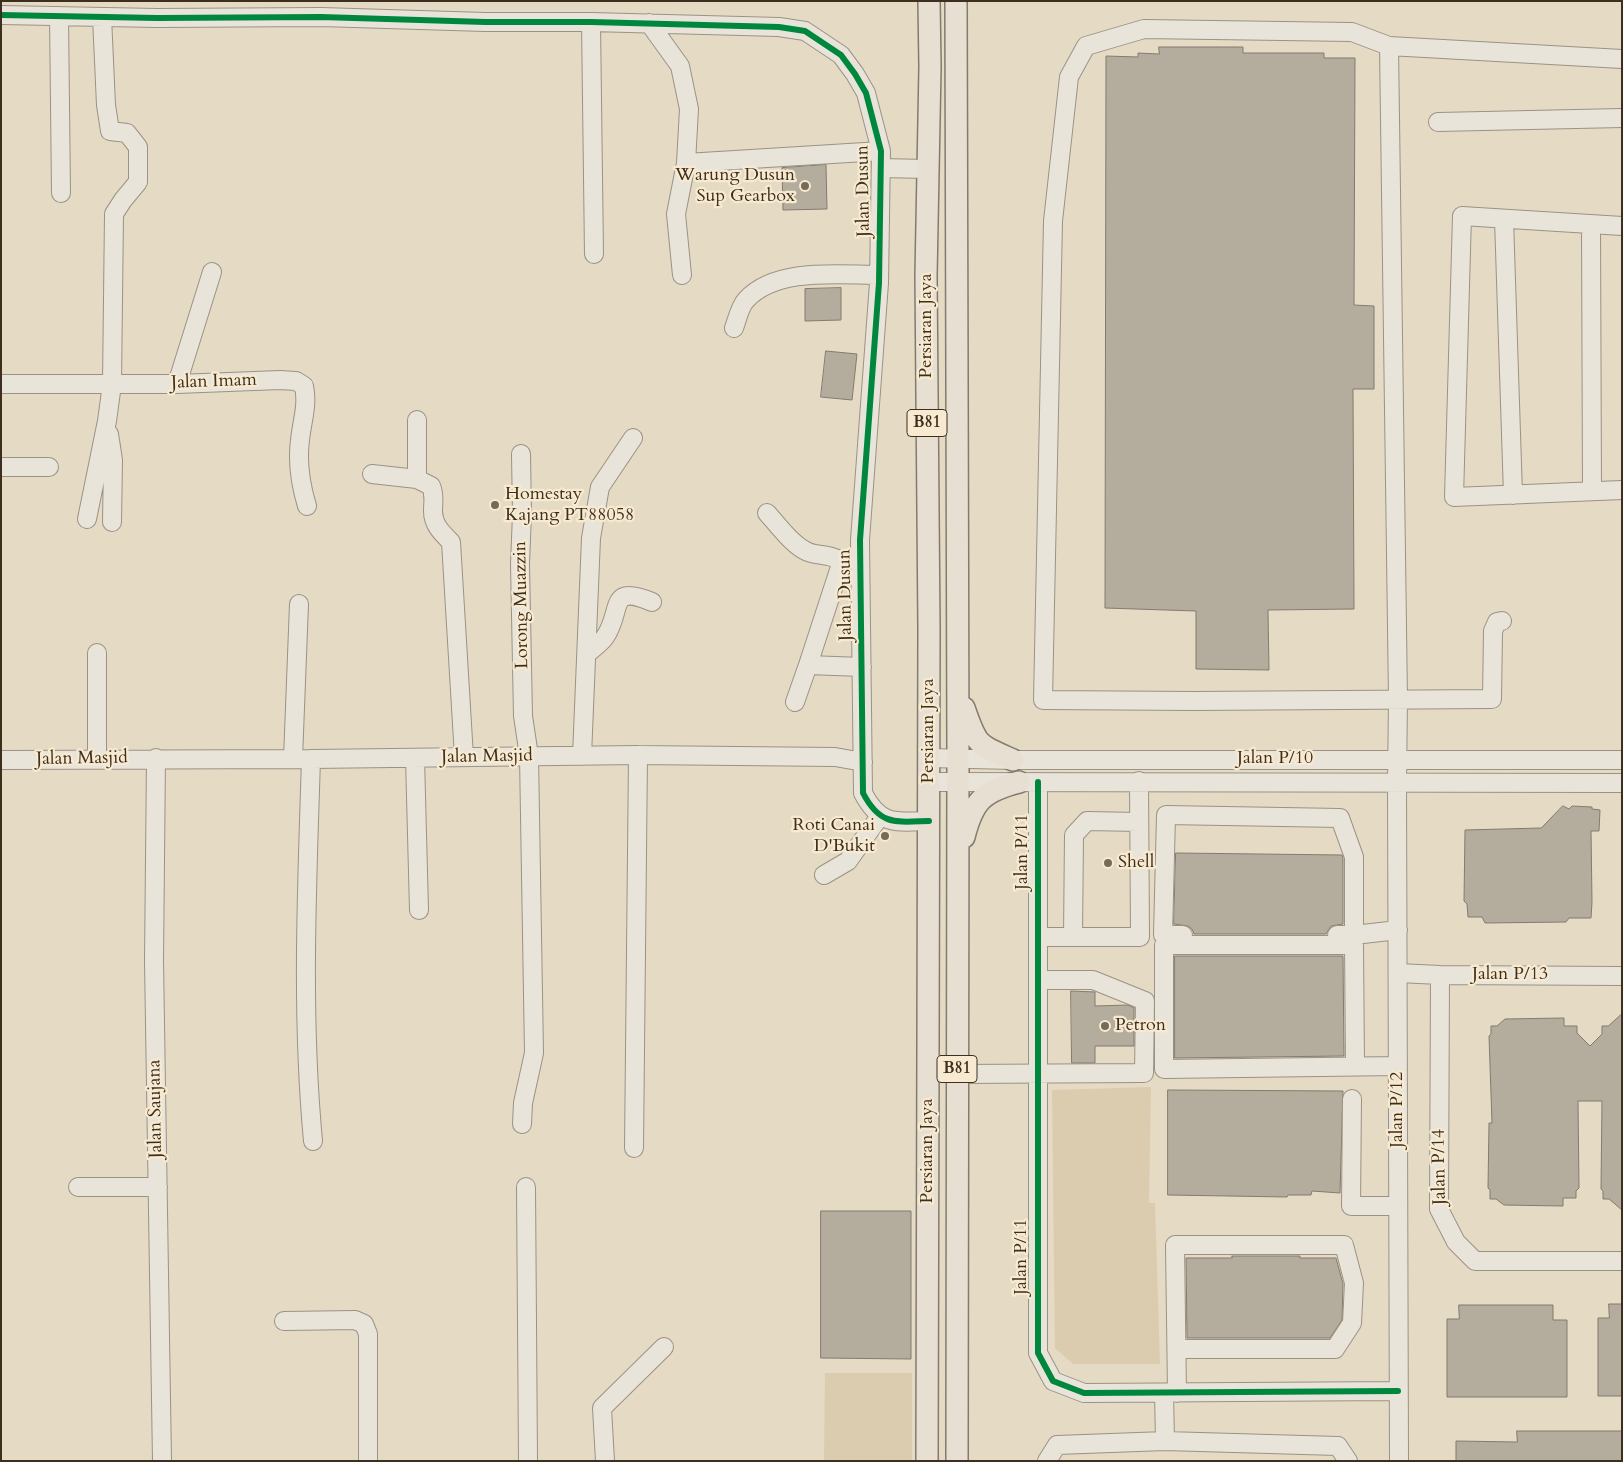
<!DOCTYPE html>
<style>
body{margin:0}
#map{position:relative;width:1623px;height:1462px;overflow:hidden;background:#e5dac4;font-family:Cardo,serif}
canvas{display:block}
.frame{position:absolute;inset:0;border:2px solid #3d2e1e;pointer-events:none}
</style>
<div id="map">
<canvas width="1623" height="1462"></canvas>
<div class="frame"></div>
</div>
<script>
const ctx = document.querySelector('canvas').getContext('2d');
ctx.lineJoin = 'round';
function fill(path, color) {
  ctx.fillStyle = color;
  ctx.fill(path, 'evenodd');
}
function trace(path, color, width, dash) {
  ctx.strokeStyle = color;
  ctx.lineWidth = width;
  ctx.lineCap = dash ? 'butt' : 'round';
  ctx.setLineDash(dash || []);
  ctx.stroke(path);
}
function drawText(font, color, halo, rows, align = 'center') {
  ctx.font = font + ' Cardo,serif';
  ctx.lineWidth = 4.5;
  ctx.setLineDash([]);
  ctx.textBaseline = 'middle';
  ctx.strokeStyle = halo;
  ctx.fillStyle = color;
  for (const [text, x, y, turn = 0] of rows) {
    ctx.save();
    ctx.translate(x, y);
    ctx.rotate((+turn || 0) * Math.PI / 180);
    ctx.textAlign = isNaN(turn) ? turn : align;
    if (halo) ctx.strokeText(text, 0, 0);
    ctx.fillText(text, 0, 0);
    ctx.restore();
  }
}
fill(new Path2D(`
 M1151,1087l-2,116h6l5,161h-87l-18,-16 -3,-258z
 M825,1373h87v88h-88z`), '#dbccaf');
const building = new Path2D(`
 M1159,47h84v6h81v5h31l-1,247 20,1v83h-21l1,220 -86,1 1,60 -73,-1v-58l-91,-3 1,-552 32,1v-4l21,1z
 M826,165l1,44 -44,1 -1,-42z
 M841,288v32l-36,1v-32z
 M826,351l31,3 -5,46 -31,-3z
 M1563,806l6,3 3,-3 20,1v2l8,1 -1,21h-8l1,71 -1,16h-22l-3,4 -81,1 -3,-6h-14l-1,-13 -3,-3 1,-71 76,-2z
 M1176,853l166,2 1,4v65l-12,2 -5,8h-132l-2,-5 -4,-3 -14,-2z
 M1175,956h168l1,100 -169,2z
 M1071,991l24,1v14l33,-1 6,3v38h-39v17h-23z
 M1622,1014v196l-13,-11h-6v-8l-2,-2 1,-88h-24l1,87 -3,3v7h-13v8l-59,-1 -8,-6h-6v-9l-2,-2 1,-65h3l-3,-87 2,-2v-8h6l8,-7 59,-1v8h13v7l13,13 12,-12v-8h6z
 M1168,1090l175,1 -3,102 -28,-2 -1,4h-23l-1,2 -119,-2z
 M821,1211h90v148l-90,-1z
 M1232,1256h68v2h36l7,26 -1,36 -12,18h-143l-1,-80h46z
 M1609,1304h13v92h-24v-78h11z
 M1459,1305h94v15h14v77h-120v-78h12z
 M1517,1431h105v30h-166v-20l61,1z`);
fill(building, '#b4ac9d');
trace(building, '#837b6e', 1);
const minor = new Path2D(`
 M1,15l156,3 164,-1 164,5h106l188,5 26,4 36,24 14,19 11,19 15,58 -2,132 -19,257 3,253c17,33 33,29 66,28
 M59,16l2,177
 M591,22l3,232
 M649,23l31,43 9,43 -3,54 -10,51 6,61
 M1389,46l9,653 -1,83 2,679
 M1438,122l184,-4
 M686,163l195,-12
 M881,168l46,1
 M1504,219l9,276
 M1591,225l1,266
 M1622,226l-160,-10 -8,281 168,-7
 M734,328c3,-8 6,-22 12,-28 30,-33 93,-25 133,-25
 M1,384h176l103,-4 16,1 8,5c4,19 -2,35 -4,54 -3,23 0,43 7,66
 M177,384l35,-112
 M417,420v59l14,7c4,9 2,16 2,25 0,14 9,22 18,31l13,215
 M109,434l4,26 -1,62
 M521,454l1,60 -2,50 3,152 6,40 5,297 -11,50 -1,21
 M1,467h48
 M372,474l45,5
 M767,513c12,13 25,32 41,39 10,4 21,2 31,8l1,7 -32,98 54,2
 M87,519l20,-98 5,-37 2,-170 9,-14 15,-18v-35l-11,-14 -17,-2 -4,-26 -4,-88
 M1502,621l-5,1 -4,9 -1,68 -299,2 -150,-1 10,-479 16,-144 17,-31 58,-17 208,3 37,14 233,13
 M97,653v106
 M588,653c5,-5 13,-10 17,-16 18,-26 2,-54 47,-35
 M795,702l13,-37
 M582,756l9,-218 9,-51 33,-49
 M156,758l-2,203 8,500
 M415,758l4,152
 M929,758l84,2h609
 M293,759l6,-155
 M311,759c-4,129 -10,253 2,382
 M1,760l310,-1 327,-4 197,2 28,5
 M929,782l693,1
 M1038,782v571l15,28 31,12 314,-2
 M824,875l24,-14 32,-45
 M1183,935h-20l3,-120 174,3 14,39v78
 M1337,935h17l44,-5
 M1038,937h102l-1,-156
 M1073,937l1,-102 13,-14 52,1
 M1398,973l42,2 182,1
 M1440,975l-1,234 17,33 19,19h147
 M1355,1066l-1,-121h-190v124l234,-3
 M957,1074l187,-1 1,-72 -52,-21h-55
 M1352,1099l-1,107h47
 M634,1148l4,-393
 M78,1187h80
 M526,1187l2,274
 M284,1321l71,-1 9,4 4,10v127
 M1177,1349h158l17,-26 2,-40 -10,-38h-169l2,148
 M1165,1441l173,5 10,15
 M605,1461l-3,-53 62,-61
 M1047,1461l10,-16 108,-4 -1,-48`);
const major = new Path2D(`
 M956,1l2,757 -1,703
 M964,708c13,38 13,36 49,52
 M964,837c9,-36 19,-46 55,-55
 M927,1461l2,-832 -3,-353 4,-209 -1,-66`);
trace(minor, '#9b9284', 20);
trace(major, '#837b6e', 24);
trace(minor, '#e9e4d9', 18);
trace(major, '#e6dfd2', 21);
trace(new Path2D(`
 M1,15l156,3 164,-1 164,5h106l188,5 26,4 36,24 14,19 11,19 15,58 -2,132 -19,257 3,253c17,33 33,29 66,28
 M1038,782v571l15,28 31,12 314,-2`), '#00873e', 6);
for (const [x, y, r, color] of [
 [805,186,5,"#786a58"],
 [495,505,5,"#786a58"],
 [885,836,5,"#786a58"],
 [1108,863,5,"#786a58"],
 [1105,1026,5,"#786a58"]
]) {
  const dot = new Path2D();
  dot.arc(x, y, r, 0, 2 * Math.PI);
  ctx.fillStyle = color;
  ctx.fill(dot);
  trace(dot, '#f7ead0', 2);
}
for (const [x, y, w] of [
 [927,423,40],
 [957,1069,40]
]) {
  const box = new Path2D();
  box.roundRect(x - w / 2, y - 13.5, w, 27, 4);
  ctx.fillStyle = '#f7ead0';
  ctx.fill(box);
  trace(box, '#3d2e1e', 1);
}
drawText('bold 16px', '#3d2e1e', null, [
 ["B81",927,423],
 ["B81",957,1069]
]);
drawText('18px', '#3d2e1e', '#f7ead0', [
 ["Warung Dusun",795,176,"right"],
 ["Sup Gearbox",795,197,"right"],
 ["Homestay",505,495],
 ["Kajang PT88058",505,516],
 ["Roti Canai",875,826,"right"],
 ["D'Bukit",875,847,"right"],
 ["Shell",1118,863],
 ["Petron",1115,1026]
], 'left');
drawText('18px', '#3d2e1e', '#f7ead0', [
 ["Jalan Dusun",864,191,-91],
 ["Persiaran Jaya",927,326,-90],
 ["Jalan Imam",214,382,-2],
 ["Jalan Dusun",846,595,-91],
 ["Lorong Muazzin",522,605,-91],
 ["Persiaran Jaya",929,731,-90],
 ["Jalan Masjid",487,757,-1],
 ["Jalan Masjid",82,759,-1],
 ["Jalan P/10",1275,759],
 ["Jalan P/11",1023,852,-90],
 ["Jalan P/13",1510,975],
 ["Jalan Saujana",156,1109,-91],
 ["Jalan P/12",1398,1110,-90],
 ["Persiaran Jaya",928,1151,-90],
 ["Jalan P/14",1440,1167,-91],
 ["Jalan P/11",1022,1257,-90]
]);
</script>
